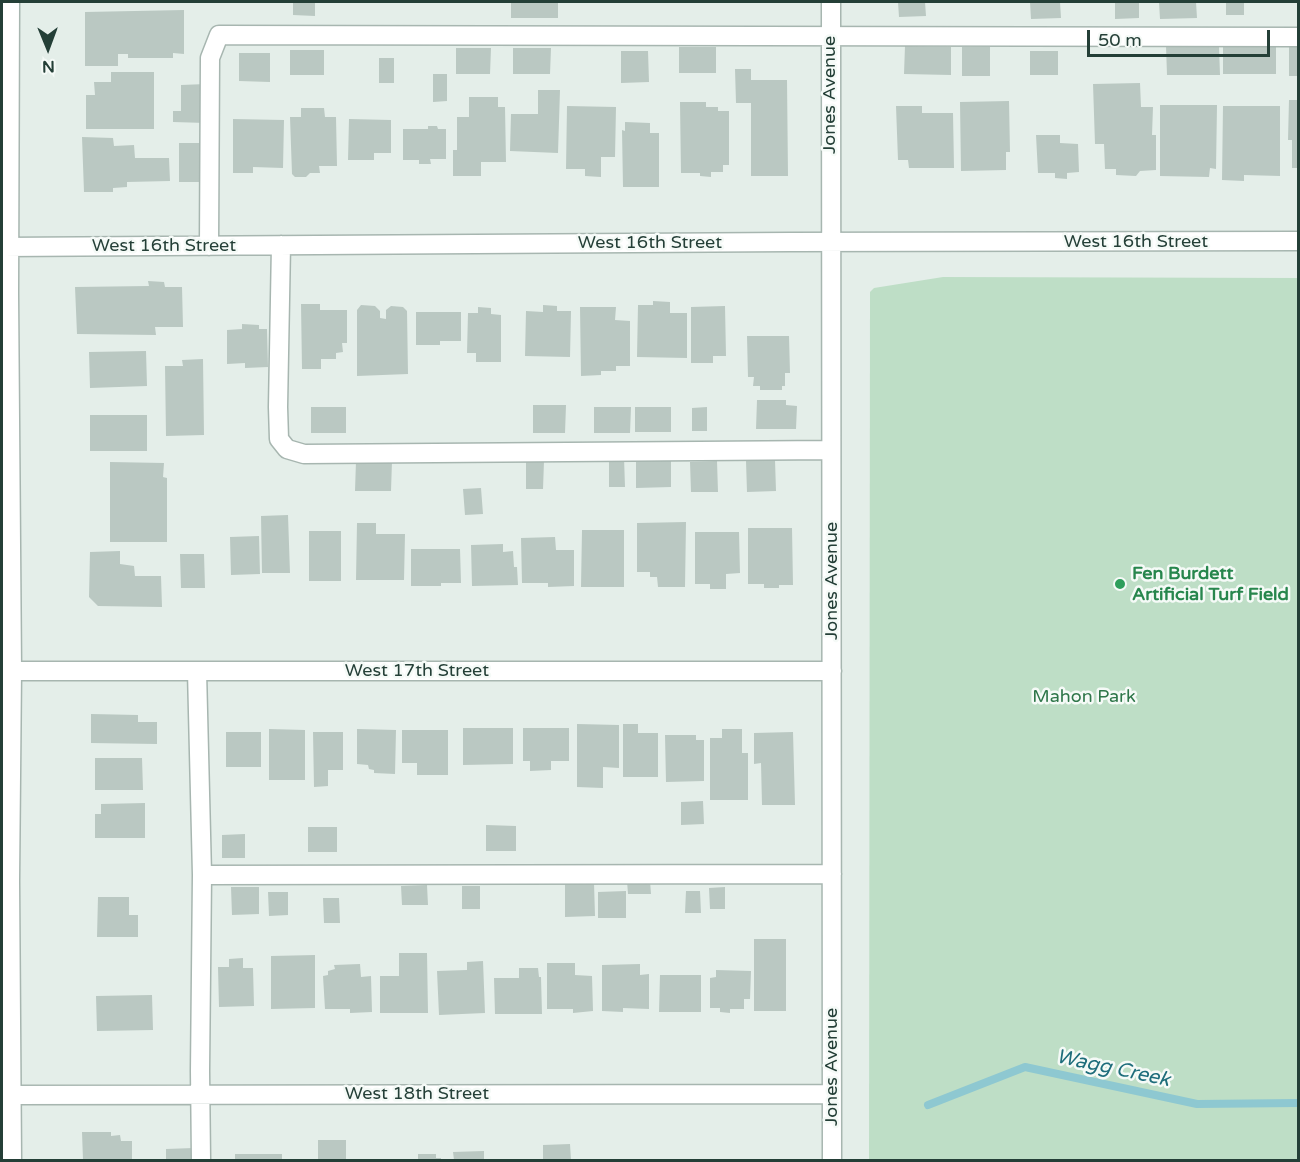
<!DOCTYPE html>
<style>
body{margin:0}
#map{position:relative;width:1300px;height:1162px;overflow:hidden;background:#e4eee9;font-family:"Varela Round",sans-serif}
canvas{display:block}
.frame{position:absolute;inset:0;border:3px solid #243f37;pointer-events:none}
.north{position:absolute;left:18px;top:18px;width:60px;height:60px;-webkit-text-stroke:4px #f5faf7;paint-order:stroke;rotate:179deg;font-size:16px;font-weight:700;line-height:24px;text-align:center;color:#243f37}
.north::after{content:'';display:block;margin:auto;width:21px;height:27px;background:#243f37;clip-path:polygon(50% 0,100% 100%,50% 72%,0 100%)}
.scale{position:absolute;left:1087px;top:30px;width:183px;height:27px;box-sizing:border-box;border:3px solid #243f37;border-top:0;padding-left:8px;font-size:18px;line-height:21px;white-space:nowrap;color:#243f37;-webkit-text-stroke:4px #f5faf7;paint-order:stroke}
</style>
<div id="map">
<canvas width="1300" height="1162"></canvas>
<div class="frame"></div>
<div class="north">N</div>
<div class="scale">50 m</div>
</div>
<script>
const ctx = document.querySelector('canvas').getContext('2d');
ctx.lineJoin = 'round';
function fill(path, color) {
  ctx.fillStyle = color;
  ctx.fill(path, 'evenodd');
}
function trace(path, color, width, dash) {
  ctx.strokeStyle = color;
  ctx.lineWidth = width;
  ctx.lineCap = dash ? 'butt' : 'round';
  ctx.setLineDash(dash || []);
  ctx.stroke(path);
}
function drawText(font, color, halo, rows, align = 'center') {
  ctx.font = font + ' "Varela Round",sans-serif';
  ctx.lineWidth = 5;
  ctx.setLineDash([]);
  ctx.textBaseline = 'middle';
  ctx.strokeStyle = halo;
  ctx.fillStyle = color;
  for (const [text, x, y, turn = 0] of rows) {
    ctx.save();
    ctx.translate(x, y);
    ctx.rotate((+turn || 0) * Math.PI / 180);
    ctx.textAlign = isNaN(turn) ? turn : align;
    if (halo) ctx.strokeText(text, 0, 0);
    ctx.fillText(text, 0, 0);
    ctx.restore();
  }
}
fill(new Path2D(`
 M943,277l355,1v882h-429l1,-868 4,-4z`), '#bedec6');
trace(new Path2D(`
 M928,1105l97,-38 172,37 101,-1`), '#8ec8d1', 8);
fill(new Path2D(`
 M293,2h22v14l-22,-1z
 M511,2h47v16h-47z
 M898,2h27l1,14 -27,1z
 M1030,2h30l1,16 -30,1z
 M1115,2h24v16l-24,1z
 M1159,2h37l1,16 -37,1z
 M1226,2h18v13h-18z
 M184,10v44l-11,-1v5h-45v-4h-10v12h-33v-54z
 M905,46l46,1v28l-47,-1z
 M1166,46h53l1,29h-53z
 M1223,46l53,1v27h-53z
 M679,47h37v26h-37z
 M962,47h28v29h-28z
 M1289,47h9v29h-9z
 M456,48h35l-1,26h-34z
 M513,48h38l-1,26h-37z
 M290,50h34v25h-34z
 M621,51h27l1,31 -28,1z
 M1030,51h28v24h-28z
 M239,53h31v29l-31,-1z
 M379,58h15v25h-15z
 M735,69h16v11h36l1,96h-37v-73h-15z
 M111,72h43v57h-68v-34h9l-1,-13h17z
 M433,74h14v27l-14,1z
 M1140,83l1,24h12l-1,28h4v35l-16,1 -4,5 -20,-1v-6h-11l-1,-25h-9l-2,-60z
 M206,84v39l-33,-1v-11h8v-26z
 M538,90h22l-2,63 -48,-2 1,-37h27z
 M469,97h29v10h7l1,55h-25v14h-28v-26h4v-33h12z
 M1289,100h9v68h-6v-28h-4z
 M1009,101l1,51h-4v18l-45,1 -1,-69z
 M680,102h26v5h12v4h11v54h-6v7h-12v5l-11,-1v-3h-19z
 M1160,105h57l-1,64 -6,-1 -1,9 -49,-1z
 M567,106l49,1 -1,50h-14v20l-16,-1v-7h-19z
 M896,106h26v7h31l1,55h-45l-1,-8h-10z
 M1223,106h57v70l-36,-1v6l-22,-1z
 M301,108h23l1,9h11l1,49h-18l1,7h-10l-4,4h-11l-3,-3 -2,-57h11z
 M233,119l51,1 -1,48 -30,-1v6h-20z
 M349,119l42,1v33h-17v7h-26z
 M625,122l25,1v10h9v54h-36l-1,-57 3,1z
 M428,126h9l1,3h8v30h-16l1,5h-12v-4h-16v-31h25z
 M1036,135h24v8l18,1 1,28 -12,1v6l-12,-1v-5h-17z
 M82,137l31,1 1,8 20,-1 1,13h34l1,23 -43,1v5l-14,1v4h-29z
 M179,143h27v39h-27z
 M148,281l16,1 1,5h17l1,40h-28l1,8 -79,-1 -2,-47 74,-1z
 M653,301l17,1v11h17v45l-50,-1 1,-52h15z
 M301,304h19v6h27v33h-5l1,9 -7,1v6h-15v10h-19z
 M361,305l14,1 5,5v7l6,1v-9l5,-4 12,1 4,4 1,63 -51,2v-66z
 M543,305l14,1v5h14l-1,46 -45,-1 1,-45 17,1z
 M725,306l1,50h-13v7h-22v-56z
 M478,307l13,1v6l10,1v47h-25v-9h-9l1,-40h10z
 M580,307h36l-1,13 15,1v45h-14v5h-15v4l-20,1z
 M416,312h45v29h-21v4h-24z
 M242,324l17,1v4h8l1,38 -23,1v-5l-18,1v-34l15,-1z
 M747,336h42l1,37h-5v13h-3v4h-22v-4h-7l1,-9h-6z
 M146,351l1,35 -57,2 -1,-36z
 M203,359l1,76 -38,1 -1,-70h18l-1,-6z
 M757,400h29v5l11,1 -1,23h-40z
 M533,405h33l-1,28h-32z
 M311,407h35v26h-35z
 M594,407h37l-1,26h-36z
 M635,407h36v25h-36z
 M707,407v24h-15v-23z
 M90,415h57v36h-57z
 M609,457h15l1,30h-16z
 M775,460l1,31 -29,1 -1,-31z
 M356,461h36l-1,30h-36z
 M526,461h18l-1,28h-17z
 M636,461h35v26l-35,1z
 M717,461l1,31h-27l-1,-30z
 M110,462l54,1 -1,14 4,1v64h-57z
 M481,488l2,26 -18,1 -2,-26z
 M288,515l2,58h-28l-1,-57z
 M686,522l-1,65h-27l-1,-10h-7v-5h-13v-49z
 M357,523h19v11h29l-1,46h-48z
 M748,528h44l1,57h-14v3h-15v-4h-16z
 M582,530h42v57h-43z
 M309,531h32v50h-32z
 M695,532h44l1,41 -14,1v15h-16v-5h-15z
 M259,536l1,38 -29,1 -1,-38z
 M555,537l1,13h18v36l-26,1v-4h-26l-1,-45z
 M503,544v8l10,-1 1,16h3l1,18 -46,1 -1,-41z
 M411,549h49l1,34h-20v3h-30z
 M120,551v13l14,2 1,10h26l1,31 -64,-1 -9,-9 1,-45z
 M180,554h24l1,34h-24z
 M91,714l47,1v7h19v22l-66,-1z
 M577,724l42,1v43l-16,-1v21l-26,-1z
 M623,724h15v9h20v44h-35z
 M463,728h50v36l-50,1z
 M523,728h46v33h-18v9l-21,1v-10h-7z
 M269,729l36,1v50h-36z
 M357,729l39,1 -1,44 -21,-1v-3l-5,-1 -1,-4 -11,-1z
 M722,729h20v24h6v47h-38v-62h12z
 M402,730h46v45h-31v-12h-15z
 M226,732h35v35h-35z
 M313,732h30v38h-15v16l-14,1z
 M793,732l2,73h-33l-1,-42 -7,1v-31z
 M665,735h31v5h8v41l-38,1z
 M95,758h47l1,32h-48z
 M703,801l1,23 -23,1v-23z
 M145,803v35h-50v-24h6v-10z
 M486,825l30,1v25h-30z
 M308,827h29v25h-29z
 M245,834v24h-23v-23z
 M627,881h23l1,13h-23z
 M565,883h29l1,33 -30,1z
 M427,885l1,20h-26l-1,-19z
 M462,886h18v23h-18z
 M231,887h28v27l-27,1z
 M725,887v22h-15l-1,-21z
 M626,891v27h-28v-26z
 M686,891h14l1,22h-16z
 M268,892h20v23l-19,1z
 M98,897h31v18h9v22h-41z
 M323,898h16l1,25h-16z
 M754,939h32v72h-32z
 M399,953h28l1,60h-48v-37h19z
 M315,955v53l-44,1v-53z
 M243,958v10h10l1,38 -35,1 -1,-40h11v-8z
 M483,961l2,52 -46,2 -2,-44 30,-1v-8z
 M547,963h28v12l17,1 1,35 -20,2v-4h-26z
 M360,964l1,13 10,-1 1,36 -22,1v-4h-25l-2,-33 5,-1v-4l7,-2 -1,-4z
 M640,964v11l9,-1v35l-26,-1v4l-21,-1v-46z
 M519,968h19l1,9h2l1,37h-47l-1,-36h25z
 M716,970l35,1 -1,28h-6v10h-14v4l-10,-1v-4h-10v-30l6,-1z
 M660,975h41v37h-42z
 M152,995l1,35 -56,1 -1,-35z
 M82,1132h29v4l9,-1 1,6h11v19h-49z
 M318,1140h28v20h-28z
 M570,1144l1,16h-28v-15z
 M194,1148v12h-28v-11z
 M484,1151v9h-30l-1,-8z
 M235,1154h47v6h-47z
 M418,1154h18v4h5v2h-23z`), '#bac8c2');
const minor = new Path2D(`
 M10,2l-1,291 3,378 -2,210 2,279
 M831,2l1,1158
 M281,245l-3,162 1,32 8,10 17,5 527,-4
 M209,246l1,-188 9,-23 1079,2
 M2,247l788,-5 508,-1
 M2,671h830
 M197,671l5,204 630,-1
 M2,1095l830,-1
 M201,1160l-1,-89 2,-196`);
trace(minor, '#a7b6b0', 21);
trace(minor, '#fff', 18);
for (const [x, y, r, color] of [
 [1120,584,6,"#2e9e5b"]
]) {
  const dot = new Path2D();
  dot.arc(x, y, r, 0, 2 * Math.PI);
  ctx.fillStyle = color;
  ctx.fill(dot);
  trace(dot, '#f5faf7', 2);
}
drawText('18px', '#243f37', '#f5faf7', [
 ["Jones Avenue",830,95,-90],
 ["West 16th Street",1136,242],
 ["West 16th Street",650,243],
 ["West 16th Street",164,246],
 ["Jones Avenue",832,581,-90],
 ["West 17th Street",417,671],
 ["Jones Avenue",832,1067,-90],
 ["West 18th Street",417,1094]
]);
drawText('bold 18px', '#27864d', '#f5faf7', [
 ["Fen Burdett",1132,574],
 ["Artificial Turf Field",1132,595]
], 'left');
drawText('18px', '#2e7649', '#f5faf7', [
 ["Mahon Park",1084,697]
]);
drawText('italic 20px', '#1e6d7b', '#f5faf7', [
 ["Wagg Creek",1113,1069,12]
]);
</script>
